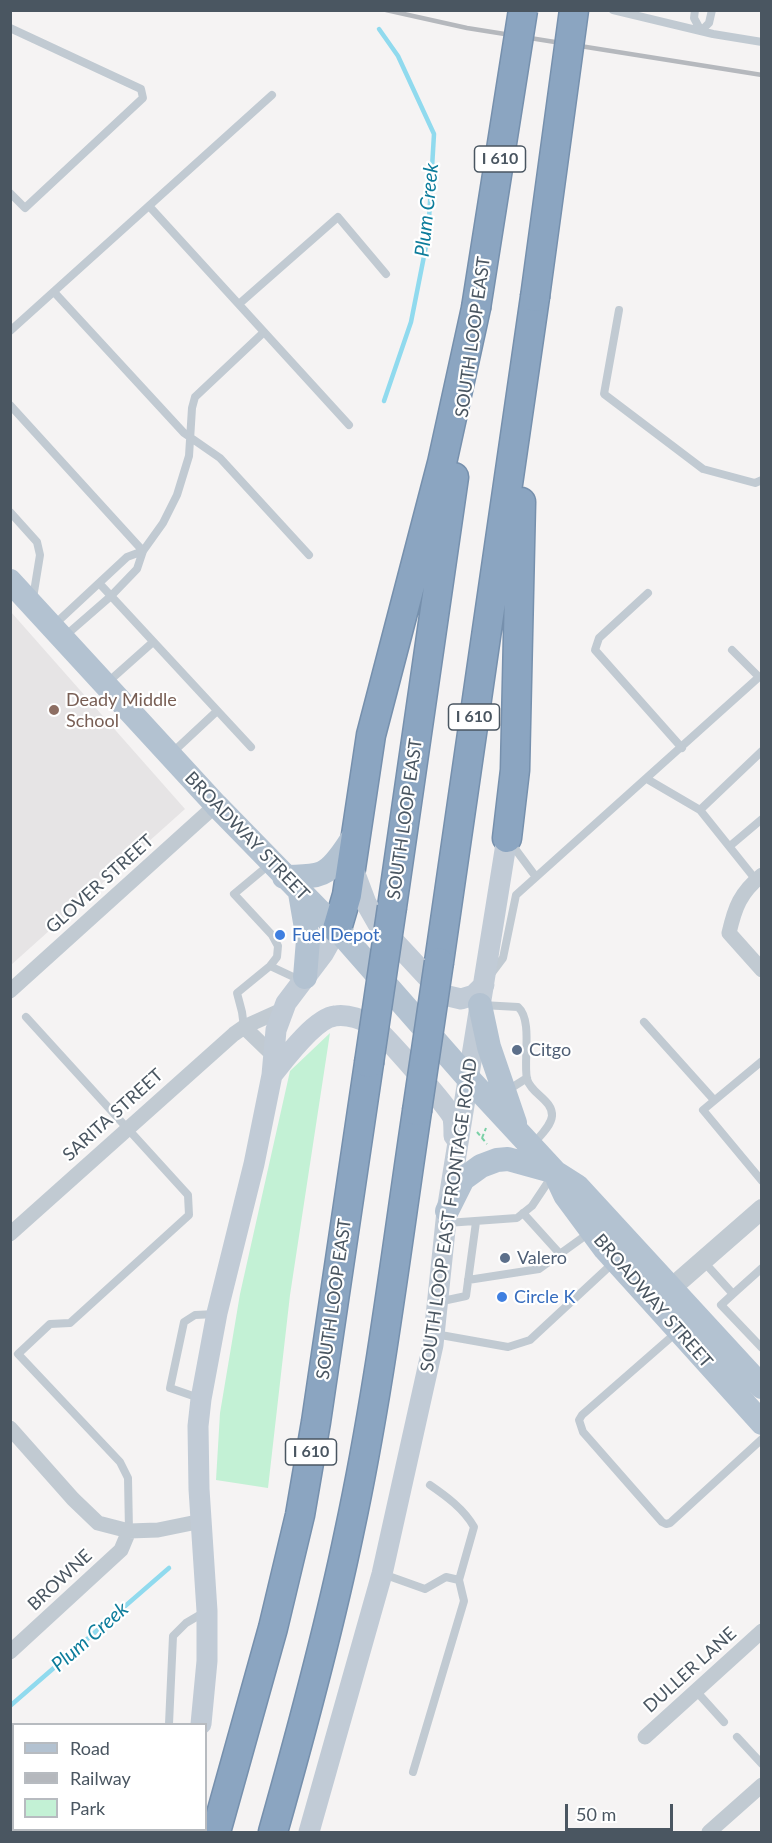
<!DOCTYPE html>
<style>
body{margin:0}
#map{position:relative;width:772px;height:1843px;overflow:hidden;background:#f5f3f3;font-family:Lato,sans-serif}
canvas{display:block}
.frame{position:absolute;inset:0;border:12px solid #4a5661;pointer-events:none}
.legend{position:absolute;left:12px;top:1723px;width:195px;height:108px;box-sizing:border-box;background:#fff;border:2px solid #b7bbc0;margin:0;padding:8px 10px;list-style:none;font-size:18px;color:#4a5661}
.legend li{display:flex;align-items:center;gap:12px;height:30px}
.legend b{width:30px;border:2px solid #b7bbc0}
.scale{position:absolute;left:565px;top:1804px;width:108px;height:27px;box-sizing:border-box;border:3px solid #4a5661;border-top:0;padding-left:8px;font-size:18px;line-height:21px;white-space:nowrap;color:#4a5661;-webkit-text-stroke:4px #fff;paint-order:stroke}
</style>
<div id="map">
<canvas width="772" height="1843"></canvas>
<div class="frame"></div>
<ul class="legend">
<li><b style="height:8px;background:#b3c2d1"></b>Road</li>
<li><b style="height:8px;background:#b5b8bd"></b>Railway</li>
<li><b style="height:16px;background:#c3f1d5"></b>Park</li>
</ul>
<div class="scale">50 m</div>
</div>
<script>
const ctx = document.querySelector('canvas').getContext('2d');
ctx.lineJoin = 'round';
function fill(path, color) {
  ctx.fillStyle = color;
  ctx.fill(path, 'evenodd');
}
function trace(path, color, width, dash) {
  ctx.strokeStyle = color;
  ctx.lineWidth = width;
  ctx.lineCap = dash ? 'butt' : 'round';
  ctx.setLineDash(dash || []);
  ctx.stroke(path);
}
function drawText(font, color, halo, rows, align = 'center') {
  ctx.font = font + ' Lato,sans-serif';
  ctx.lineWidth = 4.5;
  ctx.setLineDash([]);
  ctx.textBaseline = 'middle';
  ctx.strokeStyle = halo;
  ctx.fillStyle = color;
  for (const [text, x, y, turn = 0] of rows) {
    ctx.save();
    ctx.translate(x, y);
    ctx.rotate((+turn || 0) * Math.PI / 180);
    ctx.textAlign = isNaN(turn) ? turn : align;
    if (halo) ctx.strokeText(text, 0, 0);
    ctx.fillText(text, 0, 0);
    ctx.restore();
  }
}
fill(new Path2D(`
 M11,612l174,197 -174,156h-1z`), '#e6e4e5');
fill(new Path2D(`
 M330,1033l-40,262 -22,193 -52,-8 4,-67 20,-119 50,-223z`), '#c3f1d5');
trace(new Path2D(`
 M379,29l19,27 36,78 -6,102 -17,86 -27,79
 M10,1706l159,-138`), '#90daee', 4.5);
const motorway = new Path2D(`
 M507,838l8,-68 6,-268
 M392,907l62,-430
 M337,929l10,-34 24,-160 71,-272 34,-155
 M439,962l96,-665
 M216,1832l57,-204 27,-113 16,-93 53,-359
 M273,1832c28,-99 55,-198 76,-299 30,-139 47,-281 68,-422`);
trace(motorway, '#7690ad', 31);
trace(new Path2D(`
 M477,1132l10,12
 M482,1138l4,-10`), '#7ad0a6', 2, [4.5, 3]);
trace(new Path2D(`
 M613,10l100,24 49,8
 M695,10l-1,8 7,13 8,-8 3,-13
 M10,28l131,61 2,9 -118,110 -15,-15
 M149,206l200,219
 M54,292l130,141 36,25 89,97
 M239,304l99,-87 48,57
 M619,310l-15,84 99,75 52,14 7,-3
 M10,331l262,-236
 M10,405l133,146
 M10,512l27,30 3,13 -7,43
 M99,583l152,164
 M648,593l-49,45 -4,12 87,98
 M55,624l72,-67 16,-6
 M65,636l46,-40 26,-27 6,-18 20,-28 14,-28 12,-39 3,-48 3,-11 69,-65
 M108,682l45,-40
 M173,752l44,-41
 M647,779l53,31 56,70
 M700,810l62,-59
 M510,842l26,35
 M730,846l32,-27
 M270,966l32,15
 M491,974l12,-16 13,-63 243,-218 -27,-27
 M482,1005l36,2c15,13 5,54 9,72 4,15 26,21 25,37 -1,10 -12,20 -18,27
 M26,1017l162,178 1,20 -119,108 -20,1 -32,30 102,108 8,16 1,53
 M644,1022l70,78
 M244,1027l-2,-15 -5,-19 33,-27 7,-9 1,-11 -6,-11 -38,-41 36,-30
 M762,1061l-59,49 59,71
 M508,1090l19,-12
 M523,1213l37,41
 M447,1223l70,-5 15,-12 20,-30
 M704,1262l29,32 -12,11 41,43
 M468,1280l71,-11 50,-36
 M733,1294l29,-26
 M438,1302l28,-6 10,-74
 M677,1332l-95,83 -3,5 4,12 79,90 4,2 4,-1 92,-84
 M435,1334l73,13 22,-7 83,-77
 M199,1398l-29,-10 14,-66 11,-7 21,-1
 M383,1574l42,15 21,-12 13,3
 M696,1691l28,31
 M169,1724l4,-88 13,-13 17,-10
 M737,1737l25,27
 M413,1772l51,-171 -5,-21 15,-53c-10,-18 -28,-31 -44,-42
 M110,1830l5,2
 M71,1832l2,-2
 M157,1832l4,-2`), '#c1cad2', 8);
trace(new Path2D(`
 M762,875c-22,18 -27,32 -33,58l33,37
 M10,991l206,-186
 M244,1027l30,29
 M10,1234l224,-200 10,-7 40,-18
 M10,1428l63,71 25,24 31,8 29,-1 44,-9
 M10,1652l111,-102 8,-19
 M645,1737l117,-106
 M709,1832l53,-47`), '#c1cad2', 15);
trace(new Path2D(`
 M660,1298l102,-89`), '#c1cad2', 20);
trace(new Path2D(`
 M352,866l14,37 12,21 66,71 17,4 13,-4 10,-10
 M272,1075c12,-15 43,-57 63,-59 12,-2 29,3 39,11 10,7 75,81 79,91 1,5 1,13 1,18
 M201,1724l6,-63v-50l-8,-122 -1,-63 3,-27 16,-86 37,-149 18,-89 4,-45 10,-27 37,-49 14,-25
 M174,1832v-2
 M309,1832l73,-258 51,-229 14,-134 60,-373`), '#c1cbd6', 21);
trace(new Path2D(`
 M10,581l206,224 121,124 130,148 88,95 22,14 185,201
 M284,877c12,-1 27,1 38,-4 14,-6 25,-27 34,-40
 M300,893l8,47 -3,37
 M480,1005l9,42 26,76
 M558,1180l7,15 40,54 157,174
 M447,1211l16,-32 18,-13 16,-6 11,-1 47,13`), '#b3c2d1', 24);
trace(motorway, '#8ba5c1', 28);
trace(new Path2D(`
 M386,10l81,18 295,47`), '#b5b8bd', 4.5);
const motorwayBridge = new Path2D(`
 M535,297l39,-287
 M476,308l47,-298
 M369,1063l23,-156
 M417,1111l22,-149`);
trace(motorwayBridge, '#7690ad', 31, []);
trace(motorwayBridge, '#8ba5c1', 28);
for (const [x, y, r, color] of [
 [54,710,6,"#8d6e63"],
 [280,935,6,"#3f7fe0"],
 [517,1050,6,"#5c6f8a"],
 [505,1258,6,"#5c6f8a"],
 [502,1297,6,"#3f7fe0"]
]) {
  const dot = new Path2D();
  dot.arc(x, y, r, 0, 2 * Math.PI);
  ctx.fillStyle = color;
  ctx.fill(dot);
  trace(dot, '#fff', 2);
}
for (const [x, y, w] of [
 [500,159,51],
 [474,717,51],
 [311,1452,51]
]) {
  const box = new Path2D();
  box.roundRect(x - w / 2, y - 13, w, 26, 4.5);
  ctx.fillStyle = '#fff';
  ctx.fill(box);
  trace(box, '#4a5661', 1.5);
}
drawText('bold 16px', '#4a5661', null, [
 ["I 610",500,159],
 ["I 610",474,717],
 ["I 610",311,1452]
]);
drawText('18px', '#4a5661', '#fff', [
 ["SOUTH LOOP EAST",473,337,-82],
 ["SOUTH LOOP EAST",405,819,-82],
 ["BROADWAY STREET",247,836,46],
 ["GLOVER STREET",100,884,-42],
 ["SARITA STREET",113,1115,-42],
 ["SOUTH LOOP EAST FRONTAGE ROAD",449,1215,-82],
 ["SOUTH LOOP EAST",334,1299,-82],
 ["BROADWAY STREET",653,1301,49],
 ["BROWNE",60,1580,-43],
 ["DULLER LANE",690,1670,-42]
]);
drawText('18px', '#785e54', '#fff', [
 ["Deady Middle",66,700],
 ["School",66,721]
], 'left');
drawText('18px', '#366cbe', '#fff', [
 ["Fuel Depot",292,935],
 ["Circle K",514,1297]
], 'left');
drawText('18px', '#4e5e75', '#fff', [
 ["Citgo",529,1050],
 ["Valero",517,1258]
], 'left');
drawText('italic 20px', '#0c7c9b', '#fff', [
 ["Plum Creek",427,210,-84],
 ["Plum Creek",90,1637,-41]
]);
</script>
